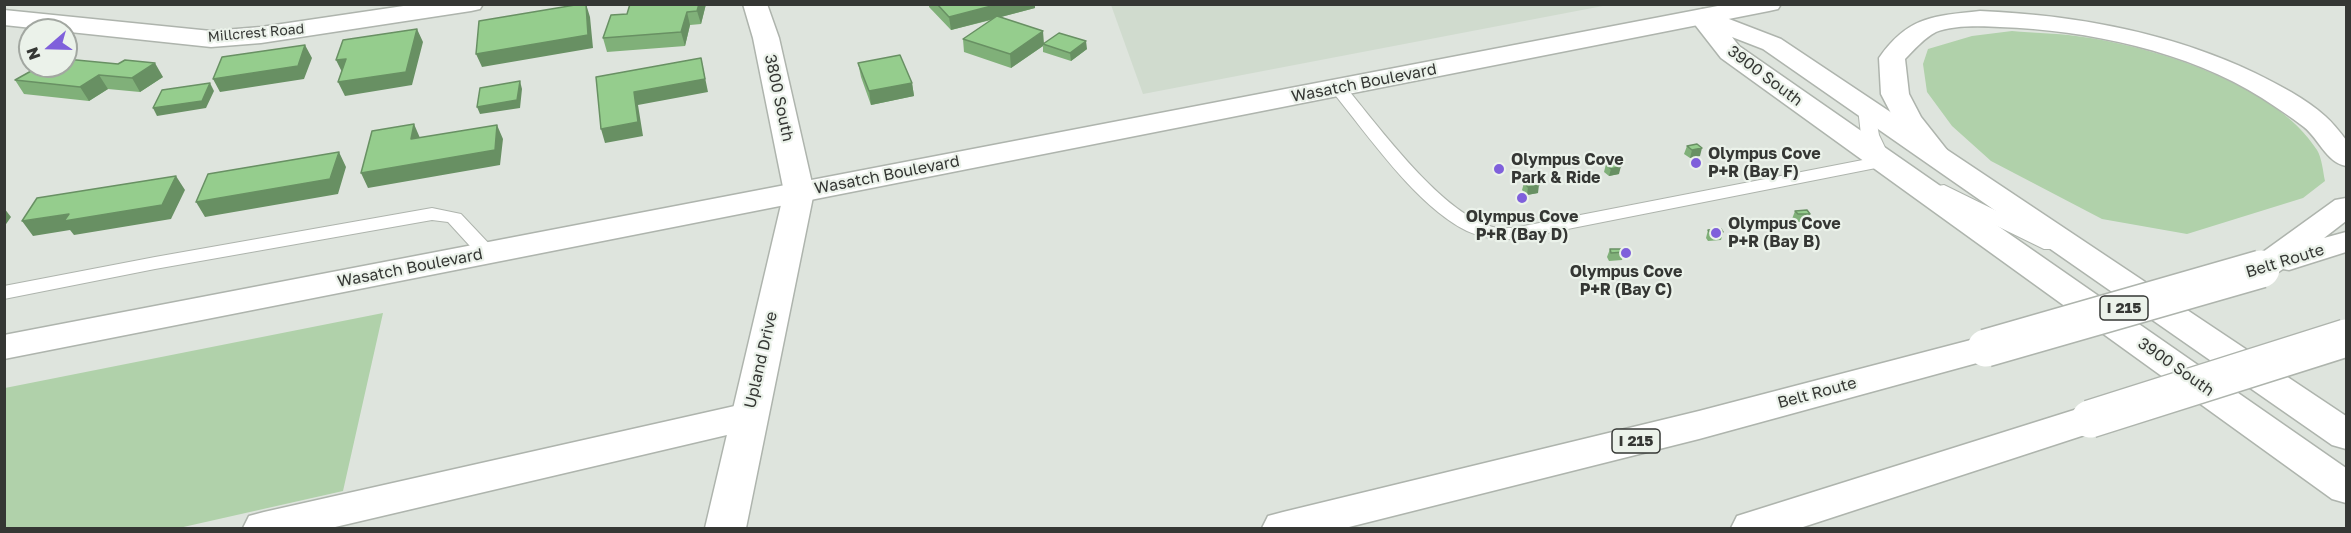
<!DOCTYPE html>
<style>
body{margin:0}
#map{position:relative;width:2351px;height:533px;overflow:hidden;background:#dee4dd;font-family:"Golos Text",sans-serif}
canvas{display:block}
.frame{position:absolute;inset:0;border:6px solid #353734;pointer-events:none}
.north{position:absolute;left:18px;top:18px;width:60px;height:60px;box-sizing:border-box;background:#ebf2ea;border:2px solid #a2a7a1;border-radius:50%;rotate:250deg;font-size:16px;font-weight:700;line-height:24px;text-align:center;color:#353734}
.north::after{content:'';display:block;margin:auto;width:21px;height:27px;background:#7f60db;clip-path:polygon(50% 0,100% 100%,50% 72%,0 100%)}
</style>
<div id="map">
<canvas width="2351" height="533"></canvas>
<div class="frame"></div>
<div class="north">N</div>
</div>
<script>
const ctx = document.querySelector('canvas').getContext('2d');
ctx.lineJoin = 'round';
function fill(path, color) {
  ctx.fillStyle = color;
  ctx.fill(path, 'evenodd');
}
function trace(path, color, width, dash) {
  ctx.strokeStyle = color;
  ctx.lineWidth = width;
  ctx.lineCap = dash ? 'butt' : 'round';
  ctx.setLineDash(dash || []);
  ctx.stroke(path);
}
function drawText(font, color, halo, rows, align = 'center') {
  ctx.font = font + ' "Golos Text",sans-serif';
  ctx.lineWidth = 4.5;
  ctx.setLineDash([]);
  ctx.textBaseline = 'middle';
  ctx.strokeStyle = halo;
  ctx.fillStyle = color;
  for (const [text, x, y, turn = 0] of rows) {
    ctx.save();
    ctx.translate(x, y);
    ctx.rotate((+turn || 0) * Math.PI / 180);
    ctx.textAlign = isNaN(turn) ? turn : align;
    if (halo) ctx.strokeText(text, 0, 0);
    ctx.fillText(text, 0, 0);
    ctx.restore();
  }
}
fill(new Path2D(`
 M1111,5v-1l497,1 -465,89z`), '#d0dbce');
fill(new Path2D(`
 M2012,31c22,2 43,2 64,5 74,9 200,48 241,114 5,8 6,22 8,31l-22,17 -116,36 -85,-15 -111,-58 -39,-35 -25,-34 -4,-28 5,-15 44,-13z
 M383,313l-40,178 -164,37h-174v-140z`), '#b0d1aa');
const lane = new Path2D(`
 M1338,83l6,2c34,40 100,133 153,143 10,1 22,-1 32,-3l344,-67 -12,-23 -3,-27 8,-5 8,5 5,27 11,23 12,8 -3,4 -6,1 -12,-4 -359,71c-19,3 -37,1 -55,-7 -50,-24 -100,-97 -135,-140l-2,-3z
 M1944,185l114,56 3,4 -3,4h-14l-90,-44 -19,-15 3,-4z
 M432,208l29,6 33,35 3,4 -3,4h-14l-32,-35 -16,-2 -277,49 -151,30v-13l151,-29z`);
const street = new Path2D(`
 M417,4h66l-3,5 -9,2 -210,32 -50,4 -207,-22v-15l207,21 50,-4z`);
const secondary = new Path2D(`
 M743,4h24l12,34 35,154 -68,336h-41l79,-336 -31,-154z
 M1703,9l78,30 565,377v33l-14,-4 -569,-396 -31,-12 7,9 607,422v35l-14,-4 -611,-441 -32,-41 4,-5z`);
const primary = new Path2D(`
 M1728,4h53l-3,5 -9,2 -1765,348v-24z`);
const highway = new Path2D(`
 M1980,11c95,4 189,21 275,62 24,12 50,25 70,43 8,7 15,16 21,24v26c-20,-4 -27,-27 -42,-39 -13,-10 -28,-20 -42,-29 -74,-47 -175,-68 -262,-71 -17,-1 -48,-2 -64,5 -12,6 -22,18 -31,27l4,35 12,23 30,38 -5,6 -10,3 -10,-3 -32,-42 -13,-25 -2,-36c29,-42 55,-42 101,-47z
 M2346,198v23l-22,17 22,-6v20l-57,18 -6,-1c-12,8 -19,11 -34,7l-5,-7 5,-7 86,-62z
 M1986,336l13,3 5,9 -5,9 -300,82 -354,89h-83l6,-12 15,-4 416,-101z
 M748,403l13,4 6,10 -6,10 -430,101h-88l6,-12 15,-4z
 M2090,405l13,4 6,10 -6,10 -303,99h-69l6,-12z`);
trace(lane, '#aeb4ad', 2);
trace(street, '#aeb4ad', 3);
trace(secondary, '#aeb4ad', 3);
trace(primary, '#aeb4ad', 3);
trace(highway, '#aeb4ad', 3);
fill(lane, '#fff');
fill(street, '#fff');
fill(secondary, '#fff');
fill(primary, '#fff');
fill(highway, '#fff');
const highwayBridge = new Path2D(`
 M1986,348l275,-79
 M2090,419l256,-81`);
trace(highwayBridge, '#aeb4ad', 40, []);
trace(highwayBridge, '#fff', 37);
fill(new Path2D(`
 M630,4h76l-5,20 -11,1 -5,21 -78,6 -4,-14 24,-24z
 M929,4h106v4l-34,9 43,26 43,6 -16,12 -28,-9v-6l-32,22 -47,-16 -1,-13 28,-19 -40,10 -22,-23z
 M858,63l54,20 2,13 -43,9 -10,-28z
 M118,64l45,13 -23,15 -32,-3 -19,12 -65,-7 -9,-14z
 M1687,146l13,10 -10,2 -6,-4z
 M1606,164l13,10 -10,2 -5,-4z
 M1524,183l14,10 -11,2 -5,-5z
 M1795,211l15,3 -3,8h-13l-2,-3z
 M1708,230l15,2 -2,8 -13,1 -2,-3z
 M1610,249l14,3 -2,8 -13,1 -2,-4z`), '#80b079');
fill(new Path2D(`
 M586,4l4,13 3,31 -111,19 -6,-13z
 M699,4h7l-5,20 -4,-13z
 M999,4h36v4l-84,22 -2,-13z
 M687,12l3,13 -5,21 -4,-14z
 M417,29l6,13 -11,43 -67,11 -7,-14z
 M1043,31l1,13h-1v2l-32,22 -1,-14z
 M1086,41l1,8 -16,12 -1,-8z
 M305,45l7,13 -8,21 -84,13 -7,-13z
 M701,58l7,34 -70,13 5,31 -38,7 -4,-14 33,-37z
 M346,59l-3,15 -7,-14z
 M155,63l8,14 -23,15 -8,-14z
 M99,75l9,14 -19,12 -9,-14z
 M520,81l2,8 -2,19 -40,6 -3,-7z
 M210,83l4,8 -8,17 -49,8 -4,-8z
 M912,83l2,13 -43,9 -2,-14z
 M414,124l6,14 -9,1z
 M497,125l6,14 -3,26 -132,23 -7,-15z
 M1702,148l-2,8 -10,2 2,-8z
 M339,152l7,15 -8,27 -133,23 -9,-15z
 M1621,166l-2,8 -10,2 2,-7z
 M176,176l9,14 -14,29 -97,16 -4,-5 -37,6 -11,-15 47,-7z
 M1539,185l-1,8 -11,2 1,-8z
 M4,208l7,9 -7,10z`), '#689063');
const building = new Path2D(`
 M581,4h5l2,31 -112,19 3,-33z
 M630,4h69l-2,7 -10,1 -6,20 -78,6 8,-23 16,-1z
 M937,4h62l-50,13z
 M997,16l46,15 -33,23 -47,-15z
 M417,29l-11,43 -68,10 8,-23 -10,1 7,-20z
 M1059,33l27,8 -16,12 -27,-9z
 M305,45l-7,21 -85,13 9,-22z
 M900,55l12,28 -43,8 -11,-28z
 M701,58l4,21 -71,13 4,30 -37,7 -5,-52z
 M66,59l52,5 7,-4 30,3 -23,15 -33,-3 -19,12 -65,-7 25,-14h26z
 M520,81l-3,19 -40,7 3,-19z
 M210,83l-8,18 -49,7 9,-18z
 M414,124l-3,15 86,-14 -2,25 -134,23 11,-42z
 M1697,144l5,4 -10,2 -5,-4z
 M339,152l-9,27 -134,23 12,-28z
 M1616,162l5,4 -10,3 -5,-5z
 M176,176l-14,29 -98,16 5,-7 -47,7 15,-23z
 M1535,180l4,5 -11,2 -4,-4z
 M1807,210l3,4h-12l-3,-3z
 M1721,229l2,3 -13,1 -2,-3z
 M1610,249h12l2,3 -13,1z`);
fill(building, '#95cd8d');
trace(building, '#689063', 1.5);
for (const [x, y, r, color] of [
 [1696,163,6,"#7f60db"],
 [1499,169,6,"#7f60db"],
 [1522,198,6,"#7f60db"],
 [1716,233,6,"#7f60db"],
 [1626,253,6,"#7f60db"]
]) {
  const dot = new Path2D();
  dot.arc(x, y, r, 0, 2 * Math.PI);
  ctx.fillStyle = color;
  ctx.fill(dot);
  trace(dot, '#ebf2ea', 2);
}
drawText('14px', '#353734', '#ebf2ea', [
 ["Millcrest Road",256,33,-5]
]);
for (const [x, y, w] of [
 [2124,308,48],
 [1636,441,48]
]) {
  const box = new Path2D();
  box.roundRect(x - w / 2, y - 12, w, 24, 4.5);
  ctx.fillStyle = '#ebf2ea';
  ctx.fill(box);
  trace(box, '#353734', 1.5);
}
drawText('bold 15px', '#353734', null, [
 ["I 215",2124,308],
 ["I 215",1636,441]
]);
drawText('16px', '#353734', '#ebf2ea', [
 ["3900 South",1765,76,37],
 ["Wasatch Boulevard",1364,83,-11],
 ["3800 South",779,98,78],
 ["Wasatch Boulevard",887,175,-11],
 ["Belt Route",2285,261,-17],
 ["Wasatch Boulevard",410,268,-11],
 ["Upland Drive",761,360,-77],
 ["3900 South",2176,367,35],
 ["Belt Route",1817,393,-15]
]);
drawText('bold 16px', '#353734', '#ebf2ea', [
 ["Olympus Cove",1708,154],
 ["P+R (Bay F)",1708,172],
 ["Olympus Cove",1511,160],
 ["Park & Ride",1511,178],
 ["Olympus Cove",1522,217,"center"],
 ["P+R (Bay D)",1522,235,"center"],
 ["Olympus Cove",1728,224],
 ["P+R (Bay B)",1728,242],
 ["Olympus Cove",1626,272,"center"],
 ["P+R (Bay C)",1626,290,"center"]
], 'left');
</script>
